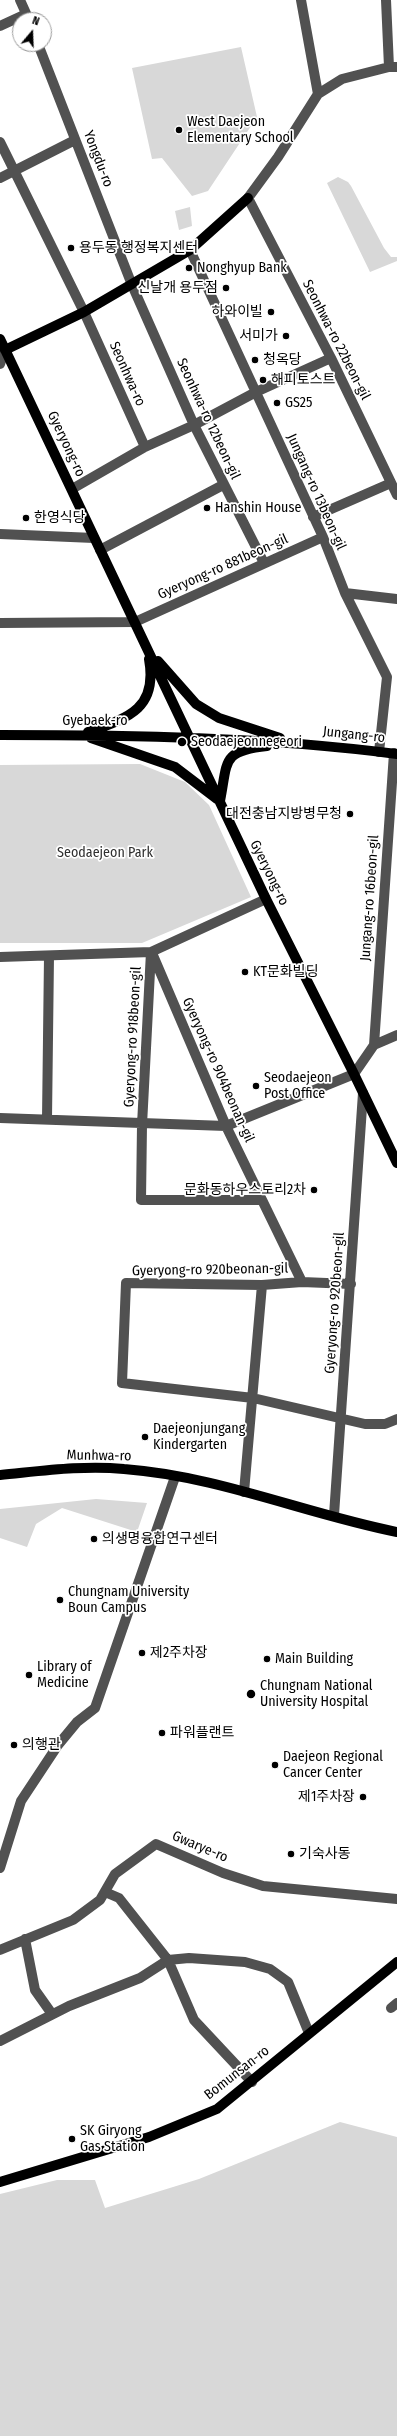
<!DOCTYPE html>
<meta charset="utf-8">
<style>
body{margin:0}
#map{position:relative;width:397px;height:2436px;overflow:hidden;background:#fff;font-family:"Fira Sans Condensed",sans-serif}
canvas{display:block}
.north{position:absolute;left:12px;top:12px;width:40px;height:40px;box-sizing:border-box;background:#fff;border:1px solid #999;border-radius:50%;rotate:19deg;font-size:11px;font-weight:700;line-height:16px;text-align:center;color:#000}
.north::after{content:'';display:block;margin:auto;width:14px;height:18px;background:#000;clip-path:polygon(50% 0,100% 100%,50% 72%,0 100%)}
</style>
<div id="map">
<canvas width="397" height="2436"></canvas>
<div class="north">N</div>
</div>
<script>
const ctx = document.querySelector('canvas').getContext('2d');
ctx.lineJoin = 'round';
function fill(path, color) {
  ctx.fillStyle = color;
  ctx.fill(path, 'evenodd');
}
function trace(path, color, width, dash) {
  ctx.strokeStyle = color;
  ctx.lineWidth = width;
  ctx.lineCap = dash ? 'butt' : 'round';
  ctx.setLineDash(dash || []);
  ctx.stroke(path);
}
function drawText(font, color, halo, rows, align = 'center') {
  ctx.font = font + ' "Fira Sans Condensed","Noto Sans KR",sans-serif';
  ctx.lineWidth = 3.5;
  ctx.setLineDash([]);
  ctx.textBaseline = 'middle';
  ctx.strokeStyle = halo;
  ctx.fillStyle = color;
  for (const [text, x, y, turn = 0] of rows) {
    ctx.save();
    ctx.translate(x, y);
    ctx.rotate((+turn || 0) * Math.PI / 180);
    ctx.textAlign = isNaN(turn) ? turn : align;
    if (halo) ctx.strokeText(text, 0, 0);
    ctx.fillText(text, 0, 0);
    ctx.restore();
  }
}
fill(new Path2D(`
 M241,47l16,70 -49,74 -16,5 -30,-38 -10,1 -20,-91z
 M338,177l10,5 3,4 33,62 7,9h6v4l-27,11 -43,-89z
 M190,207l2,19 -13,4 -4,-19z
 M140,764l45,18 24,23 42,92 -109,46h-142v-178z
 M96,1499l51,4 -10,29 -75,-24 -26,16 -9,23 -27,-9v-29z
 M340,2122l57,15v299h-397v-242l57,-14h38l10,28 94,-29z`), '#d8d8d8');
trace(new Path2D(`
 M20,0l9,20
 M301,0l17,94
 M386,0l3,67
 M0,26l26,-12
 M38,44l94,241 62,140 70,138
 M397,67h-8l-47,12 -24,15 -40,63 -30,41 83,160 66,137
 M0,142l84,170 61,135
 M0,178l75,-38
 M190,250l133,287 22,56 42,84 -8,75
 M0,364l5,-14
 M72,489l73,-42 49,-22 62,-33 75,-34
 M313,517l78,-34
 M0,534l94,4
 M100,550l123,-65
 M345,593l52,6
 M0,623l135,-1 188,-85
 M151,952l-9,173 -1,75h121
 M152,953l74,173 76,156
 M0,957l151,-5 115,-53
 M374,1045l20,-292
 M0,1118l226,8 128,-52 20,-29 23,-10
 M47,1119l2,-163
 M351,1284l-49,-2 -40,3 -136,-2 -4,100 131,15 112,26h20l12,-5
 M244,1492l18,-207
 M334,1515l29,-422
 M0,1868l21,-67 37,-56 19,-23 18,-14 80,-231
 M105,1892l14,6 49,62 26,60 58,62
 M25,1939l10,51 17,24
 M0,1950l73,-30 27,-20 15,-26 41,-30 67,29 40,13 134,13
 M391,2008l6,-5
 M0,2041l69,-35 71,-28 28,-18 21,-2 56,4 25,7 18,13 21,51`), '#515151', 10);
trace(new Path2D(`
 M0,339l266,560 88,175 43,89
 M5,350l79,-38 106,-62 58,-52
 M158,661l38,43 23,14 61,20
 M88,732c40,-14 70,-23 61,-73
 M0,735c133,0 265,2 397,19
 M91,738l84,29 42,32
 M220,801c8,-40 1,-50 47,-55
 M0,1475c42,-4 83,-10 124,-6 94,7 182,45 273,63
 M0,2182l149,-45 68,-28 180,-147`), '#000', 10);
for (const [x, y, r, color] of [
 [179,130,4,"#000"],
 [71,248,4,"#000"],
 [189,268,4,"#000"],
 [226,288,4,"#000"],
 [271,312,4,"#000"],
 [286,336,4,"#000"],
 [255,360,4,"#000"],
 [263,380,4,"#000"],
 [277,403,4,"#000"],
 [207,508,4,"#000"],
 [26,518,4,"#000"],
 [182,742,5,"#000"],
 [350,814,4,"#000"],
 [245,972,4,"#000"],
 [256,1086,4,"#000"],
 [314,1190,4,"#000"],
 [145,1437,4,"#000"],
 [94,1539,4,"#000"],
 [60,1600,4,"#000"],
 [142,1653,4,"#000"],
 [267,1659,4,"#000"],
 [29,1675,4,"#000"],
 [251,1694,5,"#000"],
 [162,1733,4,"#000"],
 [14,1745,4,"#000"],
 [275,1765,4,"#000"],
 [363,1797,4,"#000"],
 [291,1854,4,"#000"],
 [72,2139,4,"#000"]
]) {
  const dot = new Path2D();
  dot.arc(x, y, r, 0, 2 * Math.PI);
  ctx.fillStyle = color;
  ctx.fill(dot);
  trace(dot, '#fff', 1.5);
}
drawText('14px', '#000', '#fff', [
 ["West Daejeon",187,122],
 ["Elementary School",187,138],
 ["용두동 행정복지센터",79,248],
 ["Nonghyup Bank",197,268],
 ["신날개 용두점",218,288,"right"],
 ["하와이빌",263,312,"right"],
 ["서미가",278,336,"right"],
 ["청옥당",263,360],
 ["해피토스트",271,380],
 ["GS25",285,403],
 ["Hanshin House",215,508],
 ["한영식당",34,518],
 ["Seodaejeonnegeori",191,742],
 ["대전충남지방병무청",342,814,"right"],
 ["KT문화빌딩",253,972],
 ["Seodaejeon",264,1078],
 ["Post Office",264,1094],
 ["문화동하우스토리2차",306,1190,"right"],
 ["Daejeonjungang",153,1429],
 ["Kindergarten",153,1445],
 ["의생명융합연구센터",102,1539],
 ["Chungnam University",68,1592],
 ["Boun Campus",68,1608],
 ["제2주차장",150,1653],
 ["Main Building",275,1659],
 ["Library of",37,1667],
 ["Medicine",37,1683],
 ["Chungnam National",260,1686],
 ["University Hospital",260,1702],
 ["파워플랜트",170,1733],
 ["의행관",22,1745],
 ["Daejeon Regional",283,1757],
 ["Cancer Center",283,1773],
 ["제1주차장",355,1797,"right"],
 ["기숙사동",299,1854],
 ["SK Giryong",80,2131],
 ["Gas Station",80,2147]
], 'left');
drawText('14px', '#000', '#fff', [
 ["Yongdu-ro",98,159,69],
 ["Seonhwa-ro 22beon-gil",336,340,63],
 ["Seonhwa-ro",127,374,66],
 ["Seonhwa-ro 12beon-gil",208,419,65],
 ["Gyeryong-ro",66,444,65],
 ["Jungang-ro 13beon-gil",316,492,66],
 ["Gyeryong-ro 881beon-gil",223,567,-24],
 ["Gyebaek-ro",95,721],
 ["Jungang-ro",354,735,6],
 ["Gyeryong-ro",269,873,64],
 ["Jungang-ro 16beon-gil",370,898,-86],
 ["Gyeryong-ro 918beon-gil",133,1037,-87],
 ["Gyeryong-ro 904beonan-gil",218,1070,66],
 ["Gyeryong-ro 920beonan-gil",210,1270,-1],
 ["Gyeryong-ro 920beon-gil",335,1303,-86],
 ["Munhwa-ro",99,1456,1],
 ["Gwarye-ro",200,1847,23],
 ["Bomunsan-ro",237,2073,-38]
]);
drawText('14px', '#2f2f2f', '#fff', [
 ["Seodaejeon Park",105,853]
]);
</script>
